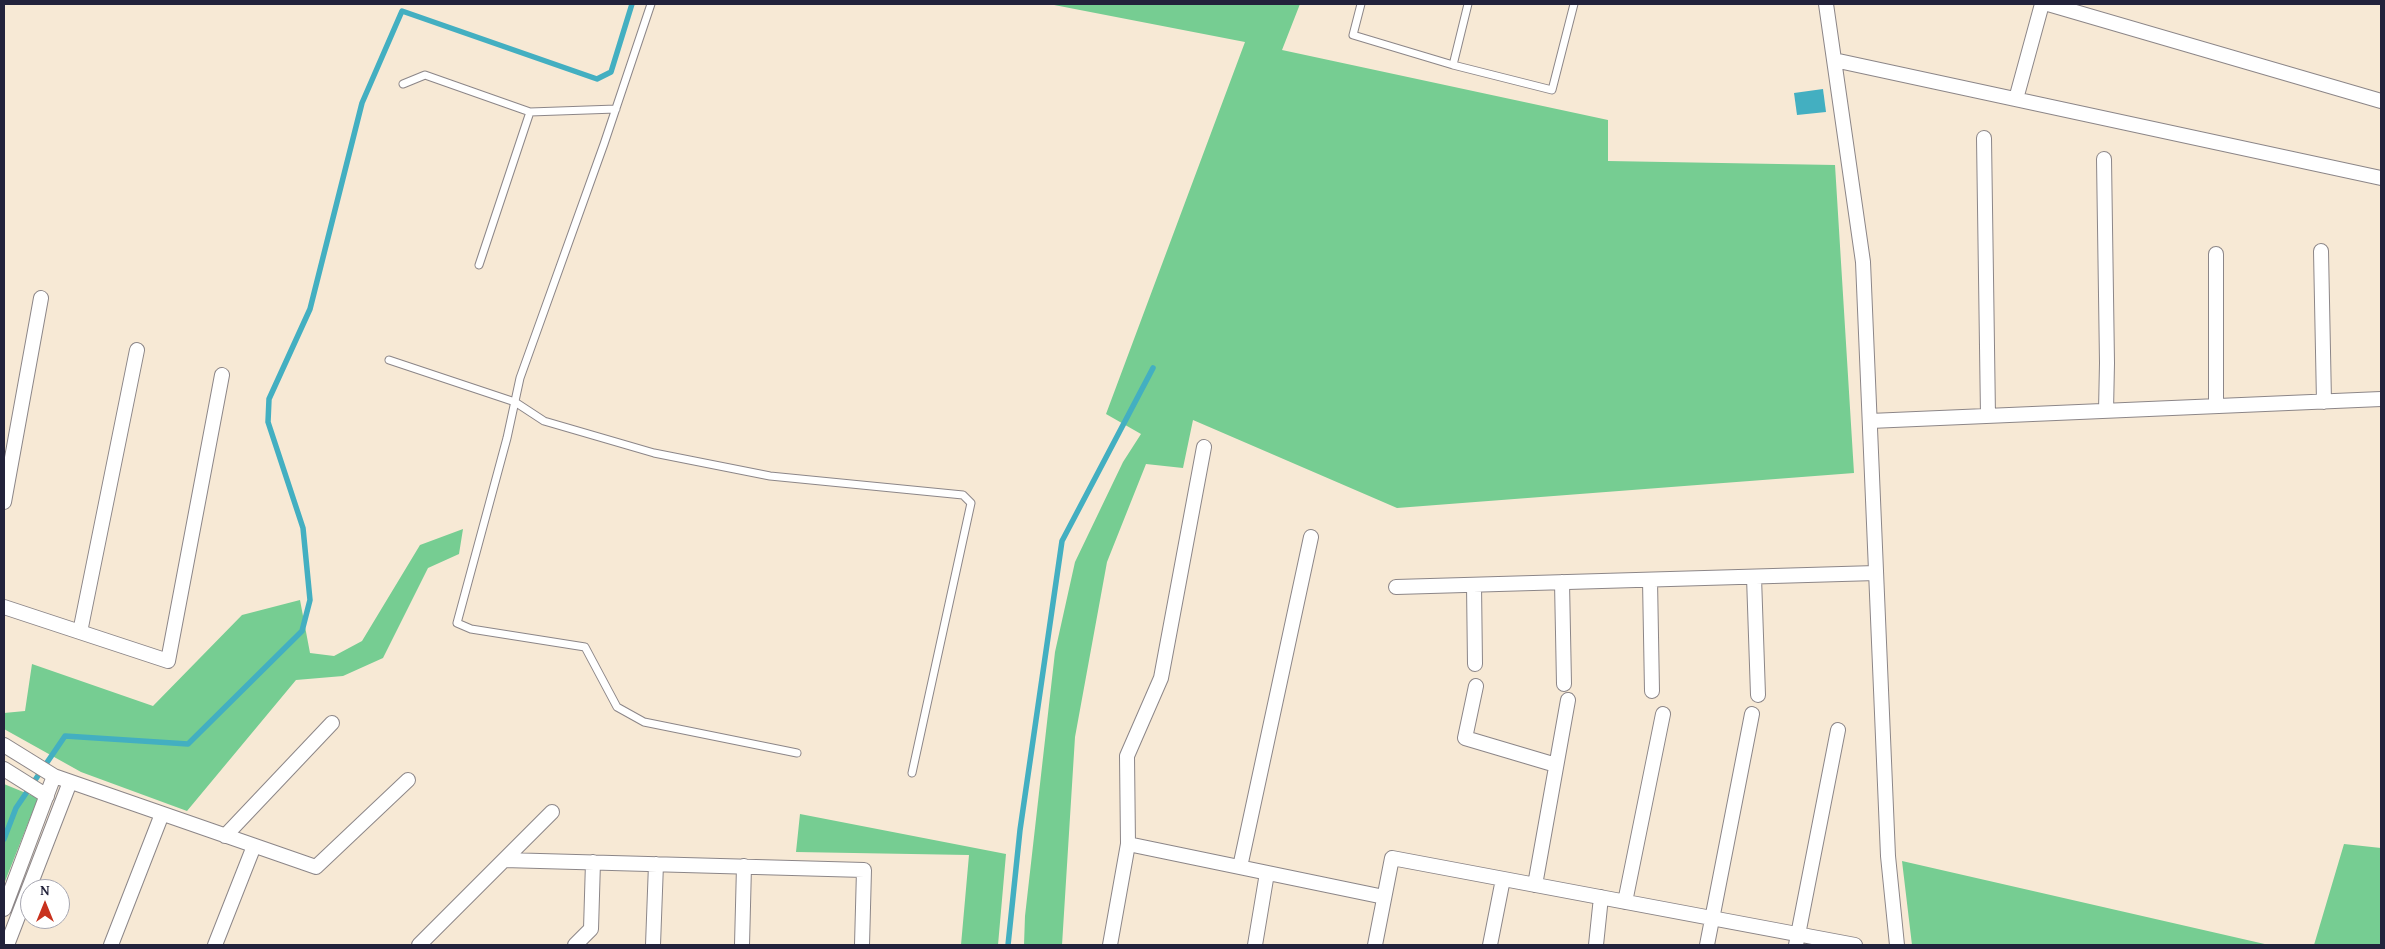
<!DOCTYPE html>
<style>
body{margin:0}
#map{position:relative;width:2385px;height:949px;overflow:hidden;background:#f7e9d5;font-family:"Gentium Book Plus",serif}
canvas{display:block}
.frame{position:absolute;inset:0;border:5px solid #22223b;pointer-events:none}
.north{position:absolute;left:20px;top:879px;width:50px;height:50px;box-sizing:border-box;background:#fff;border:1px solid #a7a7b1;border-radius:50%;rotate:0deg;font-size:14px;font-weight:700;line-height:20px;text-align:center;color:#22223b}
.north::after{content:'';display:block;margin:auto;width:18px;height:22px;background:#c8321e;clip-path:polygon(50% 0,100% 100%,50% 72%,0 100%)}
</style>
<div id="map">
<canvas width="2385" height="949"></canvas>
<div class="frame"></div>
<div class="north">N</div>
</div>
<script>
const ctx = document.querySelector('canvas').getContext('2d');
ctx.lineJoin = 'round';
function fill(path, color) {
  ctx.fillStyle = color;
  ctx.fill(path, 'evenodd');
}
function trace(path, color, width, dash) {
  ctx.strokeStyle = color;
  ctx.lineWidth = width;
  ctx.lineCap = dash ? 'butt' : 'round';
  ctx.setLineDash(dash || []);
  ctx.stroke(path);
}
fill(new Path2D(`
 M1049,4h251l-18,46 326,70v41l227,4 19,308 -457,35 -204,-88 -10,48 -37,-4 -39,98 -32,175 -13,208h-38l1,-29 30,-264 20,-90 48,-100 18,-28 -35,-20 139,-372z
 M463,529l-4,25 -31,14 -45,90 -40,18 -47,4 -109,131 -106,-39 -77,-43v-16l21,-2 7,-47 121,42 89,-91 58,-15 10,53 24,3 28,-15 58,-96z
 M4,784l34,14 -34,86z
 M800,814l206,40 -8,91h-37l8,-90 -173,-3z
 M2344,844l37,4v97h-67z
 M1902,861l367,84h-357z`), '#76cd92');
fill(new Path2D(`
 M1823,89l3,23 -29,3 -3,-22z`), '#43afc1');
trace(new Path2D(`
 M4,839l12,-31 49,-72 123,8 114,-113 8,-31 -7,-72 -35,-106 1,-23 41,-90 52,-206 40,-92 195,68 14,-7 21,-68
 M1008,945l12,-115 42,-289 91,-173`), '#43afc1', 5.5);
const service = new Path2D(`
 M651,4l-47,140 -84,234 -13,60 -50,185 14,6 114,18 32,60 27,15 153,31
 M1361,4l-8,31 100,30 15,-61
 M1453,65l99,25 22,-86
 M403,84l22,-9 105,37 86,-3
 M479,265l51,-153
 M389,360l126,42 29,19 110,32 116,23 193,19 8,8 -59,270`);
const minor = new Path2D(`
 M1826,4l37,258 25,594 9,89
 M2048,4l333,97
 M1834,60l547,118
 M2016,99l26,-95
 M1984,138l4,278
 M2104,159l3,204 -1,48
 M2321,251l3,151
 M2216,254v152
 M1870,421l511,-22
 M4,502l37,-204
 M1754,577l4,118
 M1650,580l2,111
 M1562,582l2,102
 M1474,585l1,79
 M1396,587l480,-14
 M4,607l164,54 54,-286
 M80,632l57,-282
 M1476,686l-11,52 91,27
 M4,745l50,31 262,91 92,-87
 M4,769l43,27
 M225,836l107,-113
 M1128,844l256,53
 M504,860l360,10 -2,75
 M1240,867l71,-330
 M1535,885l33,-185
 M1625,902l38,-188
 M4,909l50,-133
 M7,945l63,-163
 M111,945l51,-131
 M215,945l39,-99
 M419,945l133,-133
 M575,945l16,-16 2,-67
 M653,945l3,-81
 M742,945l2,-79
 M1110,945l18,-101 -1,-88 34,-78 43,-231
 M1255,945l12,-72
 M1375,945l17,-87 463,87
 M1490,945l13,-66
 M1596,945l5,-48
 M1707,945l45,-231
 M1796,945l42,-215`);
trace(service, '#8c8688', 9);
trace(minor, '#8c8688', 16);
trace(service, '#fff', 7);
trace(minor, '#fff', 14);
</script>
